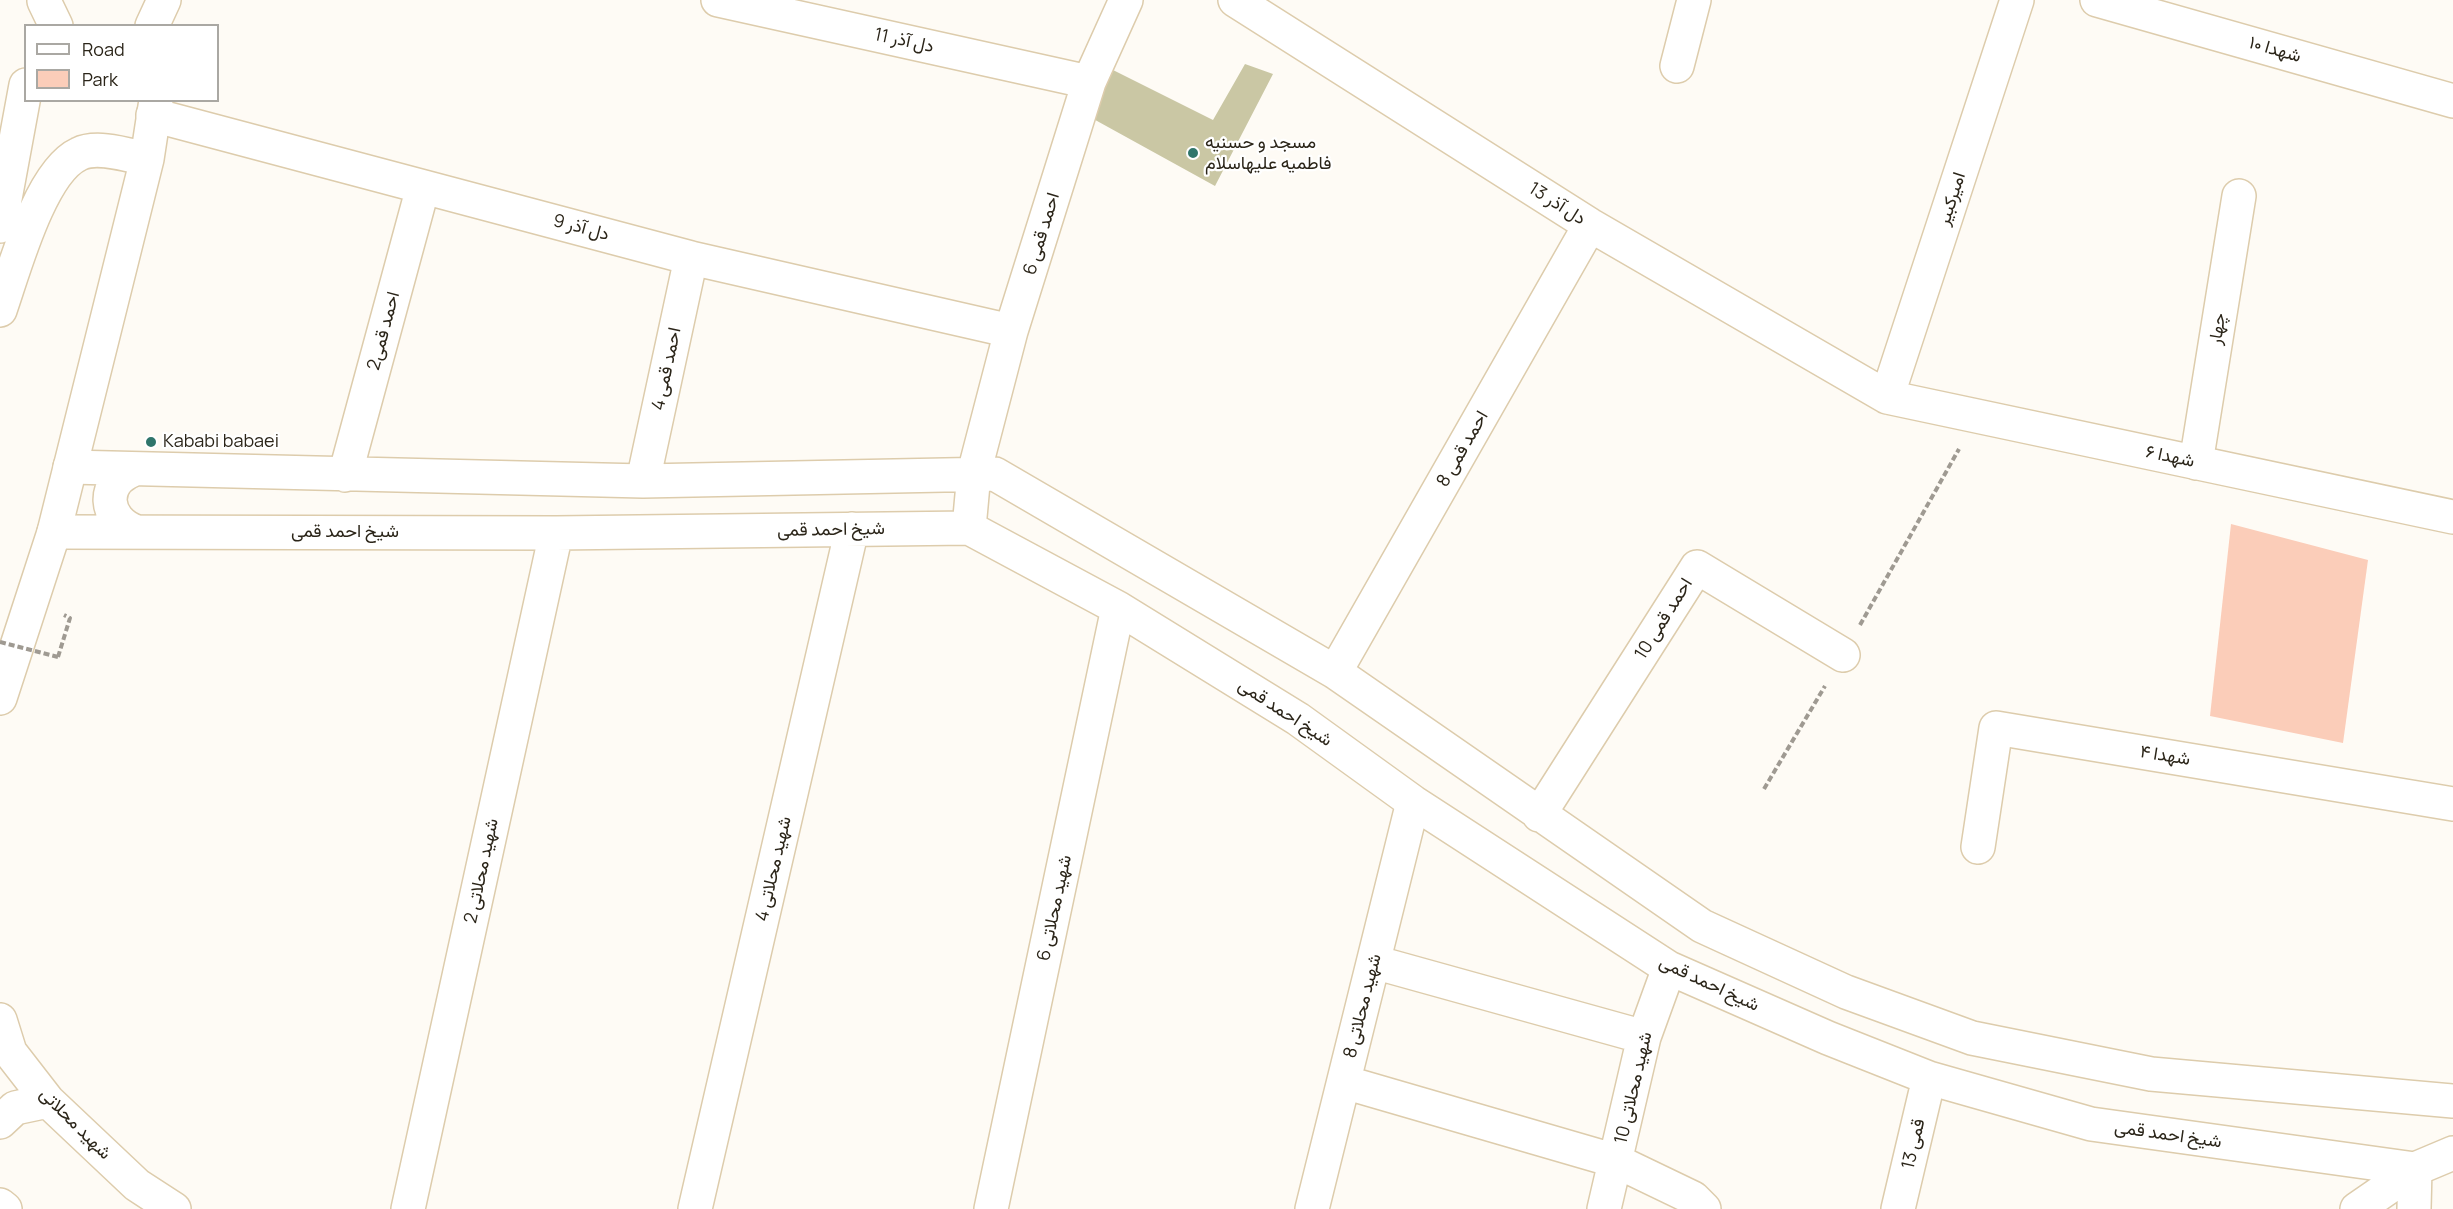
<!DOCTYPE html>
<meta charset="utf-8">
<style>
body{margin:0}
#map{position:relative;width:2453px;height:1209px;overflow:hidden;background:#fefbf5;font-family:Manrope,sans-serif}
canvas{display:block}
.legend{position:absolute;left:24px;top:24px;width:195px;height:78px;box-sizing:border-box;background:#fff;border:2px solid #aaa8a3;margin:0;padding:8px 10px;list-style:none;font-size:18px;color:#2b2519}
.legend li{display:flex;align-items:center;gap:12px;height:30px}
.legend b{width:30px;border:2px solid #aaa8a3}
</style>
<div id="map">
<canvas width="2453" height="1209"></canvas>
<ul class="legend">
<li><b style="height:8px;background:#fff"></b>Road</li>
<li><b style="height:16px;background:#fbcdb9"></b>Park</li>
</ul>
</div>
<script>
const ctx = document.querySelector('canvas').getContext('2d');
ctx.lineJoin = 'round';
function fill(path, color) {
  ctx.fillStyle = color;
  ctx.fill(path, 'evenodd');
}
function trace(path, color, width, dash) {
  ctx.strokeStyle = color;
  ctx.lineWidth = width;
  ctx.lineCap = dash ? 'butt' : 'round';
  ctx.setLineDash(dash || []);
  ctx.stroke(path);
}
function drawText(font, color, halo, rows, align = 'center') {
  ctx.font = font + ' Manrope,Vazirmatn,sans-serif';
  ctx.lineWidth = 4.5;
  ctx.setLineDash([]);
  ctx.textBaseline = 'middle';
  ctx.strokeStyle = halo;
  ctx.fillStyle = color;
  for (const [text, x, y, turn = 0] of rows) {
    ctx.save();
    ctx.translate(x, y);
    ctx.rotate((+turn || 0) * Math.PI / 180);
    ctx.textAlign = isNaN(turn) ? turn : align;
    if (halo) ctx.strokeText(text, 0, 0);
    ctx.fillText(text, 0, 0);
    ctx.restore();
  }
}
fill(new Path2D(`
 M2231,524l137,36 -25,183 -133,-27z`), '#fbcdb9');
fill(new Path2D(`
 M1245,64l28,10 -58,112 -127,-70 21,-48 104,52z`), '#cac7a4');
const minor = new Path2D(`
 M718,0l371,82
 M1235,0l355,225 297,172 566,120
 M2097,0l356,101
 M1677,66l17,-66
 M153,115l538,143 320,73
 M1887,397l130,-397
 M2196,463l43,-267
 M70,467l573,14 352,-7 340,198 367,254 144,66 126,46 179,36 302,27
 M135,469c-35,13 -32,51 2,63
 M345,475l78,-288
 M643,481l48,-223
 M969,528l5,-55 37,-142 78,-249 37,-82
 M54,532l502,1 413,-5 149,80 180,111 115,83 256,166 159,70 101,40 162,46 324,45 38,-16
 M1335,672l255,-447
 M1539,815l158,-248 146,88
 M1978,847l18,-119 457,76
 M1374,962l270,75
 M1344,1082l272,79 77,37 11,11
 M408,1209l148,-676
 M695,1209l157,-680
 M991,1209l127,-601
 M1312,1209l101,-407
 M1604,1209l40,-172 25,-69
 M1898,1209l31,-131
 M2357,1209l58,-40
 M2414,1209l1,-40`);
const major = new Path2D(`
 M44,1l12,25
 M152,26l12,-26
 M0,226l26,-141
 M0,310c14,-40 40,-138 79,-156 18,-9 49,1 68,5
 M0,698l54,-166 93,-373 9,-59
 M0,1020l10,32 38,49 89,84 37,24
 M0,1122l15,-14 33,-7
 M0,1205l5,4`);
trace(minor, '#ddccac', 36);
trace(major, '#ddccac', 36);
trace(new Path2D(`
 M1860,625l99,-176
 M58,657l12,-39 -6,-3
 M1764,789l61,-103`), '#9f9a92', 4, [6, 3]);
trace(minor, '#fff', 33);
trace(major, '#fff', 33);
trace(new Path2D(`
 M0,642l58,15`), '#9f9a92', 4, [6, 3]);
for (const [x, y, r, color] of [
 [1193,153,6,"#2f756b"],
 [151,442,6,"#2f756b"]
]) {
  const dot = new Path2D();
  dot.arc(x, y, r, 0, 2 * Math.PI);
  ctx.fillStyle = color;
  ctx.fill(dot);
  trace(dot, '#fff', 2);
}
drawText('18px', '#2b2519', '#fff', [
 ["دل آذر 11",904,41,12],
 ["شهدا ۱۰",2275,50,16],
 ["امیرکبیر",1952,199,-72],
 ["دل آذر 13",1557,204,32],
 ["دل آذر 9",581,228,15],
 ["احمد قمی 6",1042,234,-73],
 ["چهار",2218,329,-81],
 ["احمد قمی2",384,331,-75],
 ["احمد قمی 4",667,369,-78],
 ["احمد قمی 8",1463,449,-60],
 ["شهدا ۶",2170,457,12],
 ["شیخ احمد قمی",831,530,-1],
 ["شیخ احمد قمی",345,532],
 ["احمد قمی 10",1664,619,-58],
 ["شیخ احمد قمی",1285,713,33],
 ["شهدا ۴",2165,756,9],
 ["شهید محلاتی 4",774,869,-77],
 ["شهید محلاتی 2",482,871,-78],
 ["شهید محلاتی 6",1055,908,-78],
 ["شیخ احمد قمی",1709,984,25],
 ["شهید محلاتی 8",1363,1006,-76],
 ["شهید محلاتی 10",1634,1088,-77],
 ["شهید محلاتی",75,1124,45],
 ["شیخ احمد قمی",2168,1135,8],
 ["قمی 13",1914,1144,-77]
]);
drawText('18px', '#2b2519', '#fff', [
 ["مسجد و حسنیه",1205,143],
 ["فاطمیه علیهاسلام",1205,164],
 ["Kababi babaei",163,442]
], 'left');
</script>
